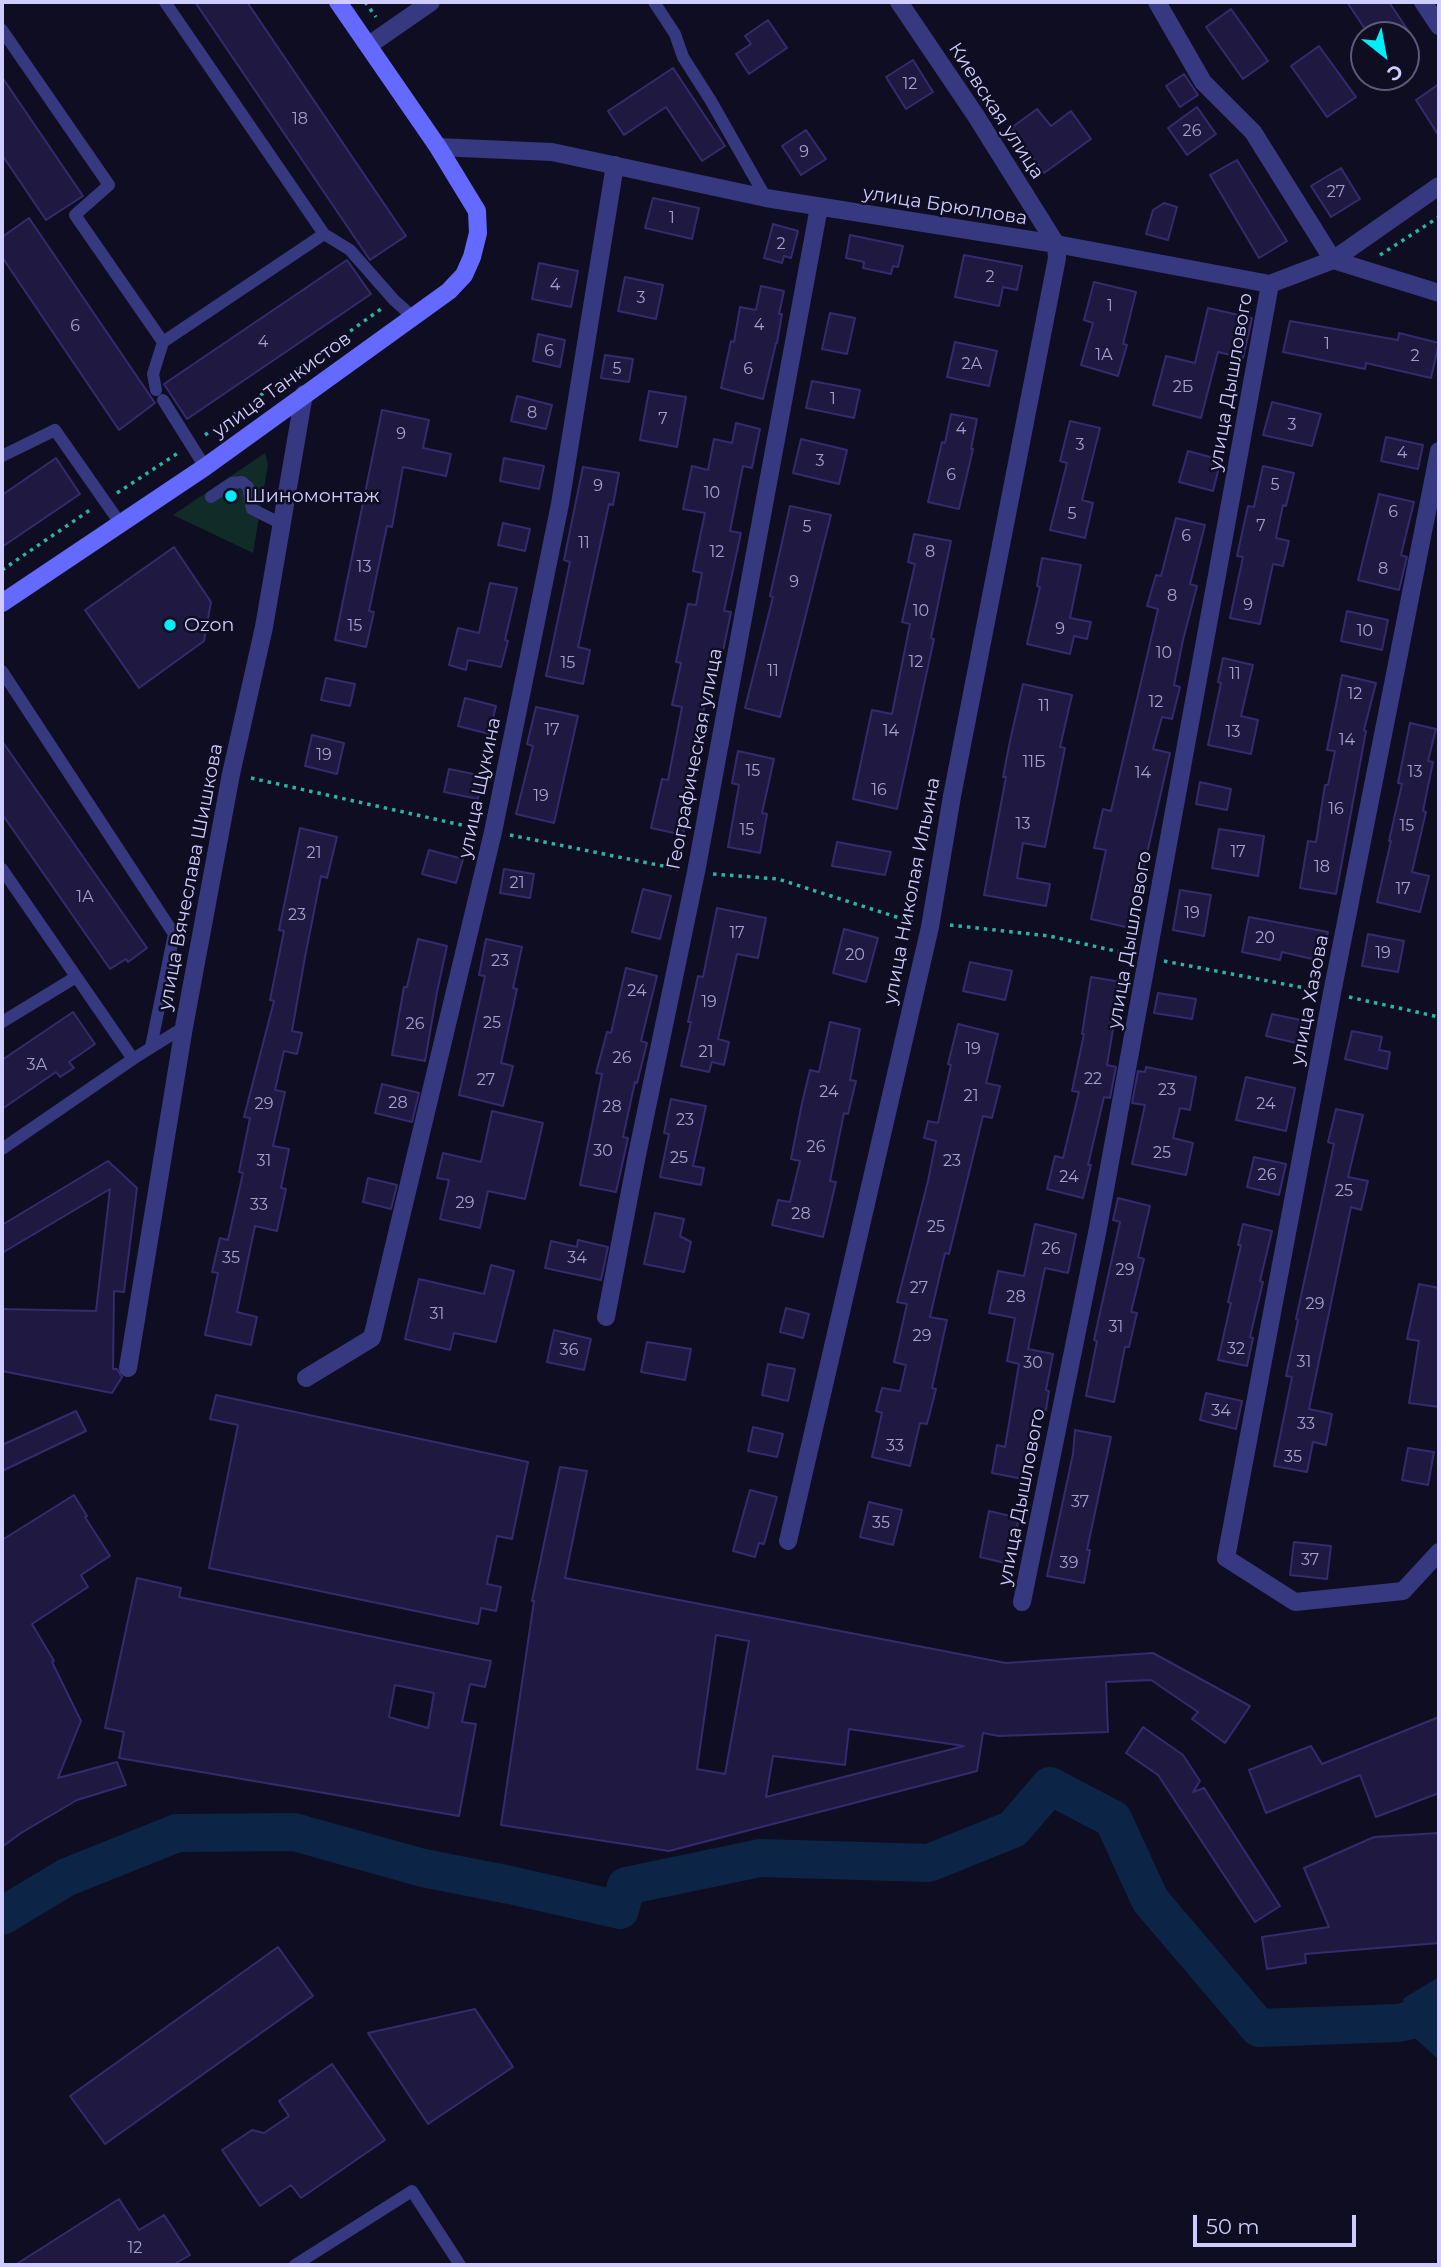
<!DOCTYPE html>
<meta charset="utf-8">
<style>
body{margin:0}
#map{position:relative;width:1441px;height:2267px;overflow:hidden;background:#0f0d21;font-family:Montserrat,sans-serif}
canvas{display:block}
.frame{position:absolute;inset:0;border:4px solid #cfcdff;pointer-events:none}
.north{position:absolute;left:1350px;top:21px;width:70px;height:70px;box-sizing:border-box;background:#0f0d21;border:2px solid #5c5a7a;border-radius:50%;rotate:149deg;font-size:19px;font-weight:700;line-height:28px;text-align:center;color:#cfcdff}
.north::after{content:'';display:block;margin:auto;width:24px;height:32px;background:#00eef8;clip-path:polygon(50% 0,100% 100%,50% 72%,0 100%)}
.scale{position:absolute;left:1193px;top:2215px;width:163px;height:32px;box-sizing:border-box;border:4px solid #cfcdff;border-top:0;padding-left:9px;font-size:21px;line-height:24px;white-space:nowrap;color:#cfcdff;-webkit-text-stroke:5px #0f0d21;paint-order:stroke}
</style>
<div id="map">
<canvas width="1441" height="2267"></canvas>
<div class="frame"></div>
<div class="north">С</div>
<div class="scale">50 m</div>
</div>
<script>
const ctx = document.querySelector('canvas').getContext('2d');
ctx.lineJoin = 'round';
function fill(path, color) {
  ctx.fillStyle = color;
  ctx.fill(path, 'evenodd');
}
function trace(path, color, width, dash) {
  ctx.strokeStyle = color;
  ctx.lineWidth = width;
  ctx.lineCap = dash ? 'butt' : 'round';
  ctx.setLineDash(dash || []);
  ctx.stroke(path);
}
function drawText(font, color, halo, rows, align = 'center') {
  ctx.font = font + ' Montserrat,sans-serif';
  ctx.lineWidth = 5;
  ctx.setLineDash([]);
  ctx.textBaseline = 'middle';
  ctx.strokeStyle = halo;
  ctx.fillStyle = color;
  for (const [text, x, y, turn = 0] of rows) {
    ctx.save();
    ctx.translate(x, y);
    ctx.rotate((+turn || 0) * Math.PI / 180);
    ctx.textAlign = isNaN(turn) ? turn : align;
    if (halo) ctx.strokeText(text, 0, 0);
    ctx.fillText(text, 0, 0);
    ctx.restore();
  }
}
fill(new Path2D(`
 M265,453l3,11 -15,89 -80,-38z`), '#102b28');
fill(new Path2D(`
 M1439,1977v83l-41,-37 6,-25z`), '#0c2546');
trace(new Path2D(`
 M2,1916l65,-39 110,-44 117,-1 129,36 87,17 110,25 6,-24 134,-28 169,5 84,-34 37,-43 63,33 37,81 109,128 139,-5 41,-9`), '#0c2546', 38);
const building = new Path2D(`
 M195,2h52l159,234 -36,24z
 M1347,2h42l22,33h-42z
 M1231,9l37,52 -25,18 -37,-52z
 M768,20l19,28 -38,26 -13,-20 15,-10 -6,-8z
 M1319,46l37,51 -29,20 -36,-51z
 M913,60l20,32 -27,17 -20,-32z
 M673,68l52,78 -23,15 -36,-54 -42,28 -16,-24z
 M1184,74l14,21 -18,12 -14,-21z
 M2,77l81,119 -37,24 -44,-65z
 M1439,84v52l-23,-36z
 M1197,107l19,27 -29,21 -19,-27z
 M1037,109l14,17 20,-15 20,28 -47,34 -33,-45z
 M806,130l20,29 -25,16 -19,-29z
 M1237,160l50,81 -28,17 -49,-83z
 M1341,168l19,31 -29,18 -20,-31z
 M653,198l46,10 -7,31 -47,-11z
 M1164,203l13,4 -9,33 -22,-6 7,-24z
 M29,218l126,185 -36,27 -117,-173v-20z
 M773,224l25,7 -7,27 -7,-2 -2,7 -18,-5z
 M850,235l53,11 -5,21 -5,-1 -2,8 -28,-6 1,-6 -18,-4z
 M964,255l58,11 -5,24 -14,-3 -4,19 -44,-9z
 M347,260l24,34 -184,125 -23,-35z
 M539,263l39,8 -7,36 -39,-8z
 M625,277l38,8 -7,34 -38,-8z
 M1094,282l42,10 -13,52 4,1 -9,31 -37,-11 12,-42 -9,-3z
 M761,286l23,5 -5,23h3l-5,29h-1l-13,56 -42,-11 10,-47 3,1 6,-35 16,3z
 M1208,308l44,10 -9,40 -25,-6 -17,66 -48,-13 13,-49 29,7z
 M830,313l25,5 -8,36 -25,-5z
 M1290,321l108,19 1,-7 40,10 -8,35 -65,-15 -1,6 -82,-17z
 M538,334l27,6 -5,27 -27,-6z
 M955,342l42,9 -8,35 -42,-9z
 M605,355l28,4 -4,23 -28,-4z
 M812,381l48,9 -6,28 -48,-10z
 M649,391l37,6 -9,50 -37,-7z
 M517,396l35,9 -6,24 -35,-8z
 M1272,402l49,12 -9,32 -49,-11z
 M382,410l47,10 -6,28 28,6 -5,22 -43,-9 -11,60 -5,-1 -18,85 5,1 -8,35 -31,-7z
 M951,414l26,5 -6,30h2l-14,60 -31,-7 14,-60 3,1z
 M1070,421l30,7 -18,72 11,3 -8,35 -35,-8 17,-67 -7,-2z
 M736,423l24,6 -8,39 -9,-2 -13,65 11,2 -17,78 7,1 -8,39 -7,1 -17,80 5,2 -21,101 -32,-7 11,-49 6,1 14,-73 -10,-2 9,-42 -5,-1 12,-58 8,1 6,-32 -9,-2 12,-58 -22,-4 9,-43 16,4 6,-31 18,4z
 M1386,437l37,8 -5,24 -37,-8z
 M801,439l46,11 -8,34 -46,-11z
 M1188,451l33,9 -8,31 -34,-9z
 M56,458l24,36 -78,53v-52z
 M504,458l40,8 -5,23 -39,-8z
 M1263,466l31,7 -8,33 -3,-1 -7,33 13,3 -6,25 -10,-2 -13,60 -30,-6 13,-61 -6,-1 11,-50 6,1z
 M583,467l36,6 -6,32 -4,-1 -31,143 12,3 -7,34 -37,-8 24,-114 -6,-2z
 M1379,494l35,8 -13,53 6,2 -8,33 -41,-10z
 M790,506l41,9 -51,202 -35,-9 28,-111 -3,-1z
 M1176,518l29,7 -15,59 7,2 -14,54 -9,45 6,2 -8,32 -10,-2 -9,32 17,4 -40,175 -39,-9 15,-69 -12,-2 9,-39 8,2 47,-202 -11,-3 9,-31 5,1z
 M503,523l27,6 -5,22 -27,-6z
 M914,534l37,7 -20,97 3,1 -37,170 -44,-10 19,-89 20,4 18,-90 -8,-2 13,-58 -7,-2z
 M174,547l37,55 -7,39 -65,47 -54,-78z
 M1042,558l39,7 -11,53 21,4 -4,17 -13,-3 -4,18 -43,-10 13,-57 -3,-1z
 M490,583l27,5 -12,52 3,1 -7,26 -33,-7 -2,10 -17,-5 9,-37 21,5z
 M1347,611l41,9 -6,30 -41,-9z
 M1223,658l30,7 -12,51 17,4 -7,34 -43,-9 13,-62 -3,-1z
 M1342,675l34,8 -12,47 2,1 -30,163 -36,-6 8,-47 8,1 9,-57h3l7,-34 -8,-1z
 M326,678l29,6 -5,22 -29,-6z
 M1023,684l49,11 -12,52 5,1 -20,99 -22,-4 -6,35 33,6 -4,22 -62,-11 22,-118h-3l7,-36z
 M465,698l31,8 -7,28 -31,-8z
 M536,707l42,9 -24,107 -38,-9 17,-68 -6,-2z
 M1410,723l26,6 -8,32 5,1 -10,49 3,1 -14,60 17,4 -9,36 -43,-10 14,-61h-2l13,-57 -4,-1z
 M312,735l32,8 -7,31 -32,-8z
 M2,741l145,207 -19,14 -2,-3 -16,10 -108,-155z
 M738,751l36,8 -12,54 5,1 -7,39 -32,-6 11,-62 -7,-2z
 M449,769l34,7 -5,23 -34,-7z
 M1200,782l31,7 -4,21 -31,-6z
 M300,828l37,9 -10,41 -6,-2 -16,81 -13,74 10,2 -5,21 -13,-3 -9,39 10,2 -12,54 16,3 -8,39 5,1 -9,42 -22,-5 -18,86 20,5 -6,28 -46,-10 13,-62 -6,-1 8,-34 8,2 15,-67 -4,-1 11,-54 -6,-1 30,-116 -4,-1 14,-69 -5,-1z
 M1219,829l45,7 -6,40 -46,-8z
 M837,842l54,10 -6,23 -53,-9z
 M429,850l34,9 -7,24 -34,-9z
 M504,869l30,5 -4,24 -30,-5z
 M643,889l28,7 -11,43 -28,-7z
 M1180,890l31,5 -7,41 -31,-6z
 M717,908l49,10 -8,40 -21,-4 -19,85 11,3 -5,23 -12,-3 -3,10 -28,-6 10,-44h-3l10,-46 5,1z
 M1249,917l79,15 -7,29 -39,-9 -2,8 -38,-8z
 M844,929l34,9 -12,44 -33,-9z
 M1368,934l36,7 -6,31 -36,-6z
 M418,939l29,7 -10,46 -12,69 -33,-6 12,-68h3z
 M486,939l36,8 -9,41 4,1 -16,74 12,3 -10,40 -44,-11 26,-119 -6,-1z
 M970,962l42,9 -7,29 -42,-9z
 M626,968l31,8 -16,65 6,2 -10,40 -2,-1 -12,55 5,1 -12,54 -36,-7 22,-111 -6,-1 11,-41 4,1z
 M1091,977l30,5 -14,83 9,2 -6,31 -6,-1 -16,68h3l-8,33 -36,-9 8,-33 8,2 16,-66 -7,-1 12,-57h-2z
 M1158,993l38,6 -4,20 -38,-6z
 M73,1012l22,32 -26,18 5,6 -14,9 -4,-5 -54,37v-49z
 M1272,1014l38,8 -5,23 -39,-9z
 M830,1022l30,7 -10,51 6,1 -8,33 -4,-1 -14,68 6,1 -13,55 -51,-12 6,-25 12,2 10,-41 -9,-2 11,-56 8,-33 9,2z
 M958,1024l40,10 -12,49 14,3 -8,32 -9,-2 -34,138 -4,-1 -15,64 17,3 -15,68 4,1 -9,35 -7,-1 -10,43 -38,-9 10,-44 -6,-2 6,-23 18,3 6,-26 -12,-3 13,-58 -10,-2 31,-121 8,-40 -12,-3 4,-17 10,2 13,-58 -3,-1z
 M1352,1031l30,6 -3,13 11,2 -3,17 -42,-10z
 M1146,1067l50,10 -6,33 -10,-2 -7,30 20,5 -7,32 -54,-11 13,-59 -13,-2 6,-32 7,1z
 M1246,1077l49,11 -9,43 -50,-11z
 M382,1084l37,9 -7,29 -37,-9z
 M671,1099l35,7 -13,60 11,2 -3,17 -41,-8 9,-43 -5,-1z
 M1336,1109l27,6 -15,62 20,4 -7,29 -10,-3 -42,202 23,5 -6,31 -13,-3 -6,30 -33,-6 18,-89 -6,-1 12,-56 -2,-1 38,-175 -6,-2z
 M492,1111l51,12 -18,76 -37,-8 -8,37 -40,-9 9,-39 -12,-2 6,-25 38,9z
 M1254,1157l32,7 -7,31 -32,-8z
 M108,1161l29,27 -13,104 -10,-1 -1,78h4l5,8 -10,16 -110,-22v-62l94,2 14,-122 -108,64v-28z
 M368,1178l29,7 -6,24 -28,-7z
 M1118,1198l32,8 -12,51 6,2 -13,53 6,1 -8,34h-4l-11,55 -28,-6 11,-55 -3,-1 26,-118 -7,-2z
 M655,1213l29,6 -4,17 11,6 -7,30 -40,-8z
 M1035,1224l41,10 -8,39 -23,-5 -17,81 25,5 -7,36 3,1 -3,19 -9,-1 -7,43h4l-6,28 -36,-7 5,-28 8,2 14,-83 -12,-3 8,-43 -26,-5 9,-42 26,5z
 M1243,1224l29,7 -12,50 3,1 -13,55 3,1 -6,28 -29,-6 13,-57 -3,-1 13,-57h-3z
 M578,1240l30,7 -7,33 -56,-12 6,-27 26,6z
 M491,1265l23,6 -18,71 -42,-9 -4,17 -45,-11 14,-60 65,15z
 M1419,1284l20,4v119l-30,-4 10,-62 -12,-2z
 M786,1308l23,6 -6,24 -23,-6z
 M554,1330l37,9 -7,31 -37,-8z
 M647,1342l44,7 -6,31 -44,-8z
 M768,1364l27,5 -7,32 -26,-6z
 M1206,1393l36,8 -6,28 -36,-9z
 M216,1395l312,67 -16,77 -15,-3 -10,48 14,3 -5,24 -15,-3 -3,16 -269,-56 29,-143 -28,-6z
 M76,1411l10,20 -84,40v-26z
 M753,1427l30,7 -6,23 -29,-6z
 M1075,1430l36,7 -24,113h3l-6,33 -37,-7 26,-122z
 M1408,1448l26,4 -6,33 -26,-5z
 M560,1467l27,4 -22,107 441,85 147,-10 97,53 -25,37 -33,-24 6,-7 -47,-32 -45,2 2,50 -109,4 -16,-3 -6,38 -308,80 -168,-26 33,-224h-2zM716,1635l33,6 -24,133 -28,-5zM849,1729l115,17 -198,51 7,-41 72,9z
 M750,1490l27,7 -13,47 -5,-1 -4,14 -22,-6z
 M74,1495l13,21 -2,1 25,39 -29,19 7,12 -56,37 22,37 -2,1 29,59 -23,57 59,-16 9,23 -49,15 -56,33 -19,14v-307z
 M869,1502l33,8 -9,35 -33,-8z
 M989,1511l30,7 -10,46 -29,-7z
 M1294,1542l37,4 -4,33 -37,-4z
 M137,1578l44,10 -2,9 312,64 -6,26 -15,-3 -8,38 14,2 -17,92 -340,-58 5,-26 -19,-4zM395,1685l39,8 -6,35 -39,-11z
 M1439,1717v76l-63,24 -16,-42 -94,38 -17,-43 62,-24 11,18z
 M1143,1727l40,28 17,26 -7,11 11,-4 76,118 -25,16 -97,-147 -32,-22z
 M1439,1833v110l-134,11 1,9 -39,6 -5,-32 67,-10 -25,-59 70,-31z
 M278,1947l35,49 -208,148 -35,-48z
 M475,2009l38,58 -85,57 -60,-91z
 M332,2064l53,76 -84,58 -10,-13 -31,21 -38,-56 30,-20 12,3 25,-17 -10,-15z
 M119,2199l20,31 25,-15 26,40 -17,10h-158z`);
fill(building, '#1f1942');
trace(building, '#342b6e', 2);
trace(new Path2D(`
 M365,2l11,15
 M1380,255l59,-38
 M205,435l176,-126
 M117,493l61,-40
 M2,570l88,-60
 M251,778l224,50
 M510,835l168,34
 M713,874l65,5 134,43
 M950,925l99,11 80,18
 M1164,961l151,29
 M1349,997l90,20`), '#2db3a3', 3.5, [3.5, 5]);
trace(new Path2D(`
 M165,2l159,232 26,16 44,50 19,17
 M654,2l21,32 8,23 28,44 55,97
 M2,30l107,155 -34,30 88,127
 M156,390l-3,-16 10,-32 161,-108
 M163,400l42,67
 M2,456l53,-26 65,93
 M211,497l21,-14 10,-1 6,5 4,22 30,15
 M2,671l172,263 -23,113
 M2,869l131,190
 M2,1022l74,-45
 M2,1149l131,-90 51,-32
 M295,2265l117,-74 48,74`), '#373980', 12);
trace(new Path2D(`
 M1157,2l46,80 50,50 80,128
 M1423,2l16,24
 M369,45l62,-43
 M438,147l114,5 214,46 290,46 214,40 63,-24 106,-74
 M1333,260l106,33
 M1439,451l-107,542 -106,565 69,44 108,-11 36,-39
 M606,1317l31,-162 59,-283 123,-665
 M128,1368l56,-341 47,-253 33,-147 40,-233
 M306,1378l66,-40 121,-506 67,-328 55,-339
 M788,1541l142,-614 22,-131 105,-538 -1,-14 -80,-128 -77,-114
 M1022,1602l76,-374 172,-944`), '#373980', 18);
trace(new Path2D(`
 M2,603l203,-136 244,-176 15,-16 8,-18 6,-24 -1,-22 -39,-64 -100,-145`), '#6469ff', 18);
for (const [x, y, r, color] of [
 [231,496,7,"#00eef8"],
 [170,625,7,"#00eef8"]
]) {
  const dot = new Path2D();
  dot.arc(x, y, r, 0, 2 * Math.PI);
  ctx.fillStyle = color;
  ctx.fill(dot);
  trace(dot, '#0f0d21', 2.5);
}
drawText('16px', '#a3a0d0', null, [
 ["12",910,84],
 ["18",300,119],
 ["26",1192,131],
 ["9",804,152],
 ["27",1336,192],
 ["1",672,218],
 ["2",781,244],
 ["2",990,277],
 ["4",555,285],
 ["3",641,298],
 ["1",1110,306],
 ["4",759,325],
 ["6",75,326],
 ["4",263,342],
 ["1",1327,344],
 ["6",549,351],
 ["1А",1104,355],
 ["2",1415,356],
 ["2А",972,364],
 ["5",617,369],
 ["6",748,369],
 ["2Б",1183,387],
 ["1",833,399],
 ["8",532,413],
 ["7",663,419],
 ["3",1292,425],
 ["4",961,429],
 ["9",401,434],
 ["3",1080,445],
 ["4",1402,453],
 ["3",820,461],
 ["6",951,475],
 ["5",1275,485],
 ["9",598,486],
 ["10",712,493],
 ["6",1393,512],
 ["5",1072,514],
 ["7",1261,526],
 ["5",807,527],
 ["6",1186,536],
 ["11",584,543],
 ["12",717,552],
 ["8",930,552],
 ["13",364,567],
 ["8",1383,569],
 ["9",794,582],
 ["8",1172,596],
 ["9",1248,605],
 ["10",921,611],
 ["15",355,626],
 ["9",1060,629],
 ["10",1365,631],
 ["10",1164,653],
 ["12",916,662],
 ["15",568,663],
 ["11",773,671],
 ["11",1235,674],
 ["12",1355,694],
 ["12",1156,702],
 ["11",1044,706],
 ["17",552,730],
 ["14",891,731],
 ["13",1233,732],
 ["14",1347,740],
 ["19",324,755],
 ["11Б",1034,762],
 ["15",753,771],
 ["13",1415,772],
 ["14",1143,773],
 ["16",879,790],
 ["19",541,796],
 ["16",1336,809],
 ["13",1023,824],
 ["15",1407,826],
 ["15",747,830],
 ["17",1238,852],
 ["21",314,853],
 ["18",1322,867],
 ["21",517,883],
 ["17",1403,889],
 ["1А",85,897],
 ["19",1192,913],
 ["23",297,915],
 ["17",737,933],
 ["20",1265,938],
 ["19",1383,953],
 ["20",855,955],
 ["23",500,961],
 ["24",637,991],
 ["19",709,1002],
 ["25",492,1023],
 ["26",415,1024],
 ["19",973,1049],
 ["21",706,1052],
 ["26",622,1058],
 ["3А",37,1065],
 ["22",1093,1079],
 ["27",486,1080],
 ["23",1167,1090],
 ["24",829,1092],
 ["21",971,1096],
 ["28",398,1103],
 ["29",264,1104],
 ["24",1266,1104],
 ["28",612,1107],
 ["23",685,1120],
 ["26",816,1147],
 ["30",603,1151],
 ["25",1162,1153],
 ["25",679,1158],
 ["31",264,1161],
 ["23",952,1161],
 ["26",1267,1175],
 ["24",1069,1177],
 ["25",1344,1191],
 ["29",465,1203],
 ["33",259,1205],
 ["28",801,1214],
 ["25",936,1227],
 ["26",1051,1249],
 ["35",231,1258],
 ["34",577,1258],
 ["29",1125,1270],
 ["27",919,1288],
 ["28",1016,1297],
 ["29",1315,1304],
 ["31",437,1314],
 ["31",1116,1327],
 ["29",922,1336],
 ["32",1236,1349],
 ["36",569,1350],
 ["31",1304,1362],
 ["30",1033,1363],
 ["34",1221,1411],
 ["33",1306,1424],
 ["33",895,1446],
 ["35",1293,1457],
 ["37",1080,1502],
 ["35",881,1523],
 ["37",1310,1560],
 ["39",1069,1563],
 ["12",135,2248]
]);
drawText('19px', '#cfcdff', '#0f0d21', [
 ["Киевская улица",996,111,57],
 ["улица Брюллова",945,206,9],
 ["улица Дышлового",1231,382,-80],
 ["улица Танкистов",282,385,-36],
 ["Географическая улица",695,759,-79],
 ["улица Щукина",480,788,-78],
 ["улица Вячеслава Шишкова",191,877,-79],
 ["улица Николая Ильина",912,891,-79],
 ["улица Дышлового",1130,940,-80],
 ["улица Хазова",1310,1000,-79],
 ["улица Дышлового",1022,1497,-79]
]);
drawText('19px', '#cfcdff', '#0f0d21', [
 ["Шиномонтаж",245,496],
 ["Ozon",184,625]
], 'left');
</script>
